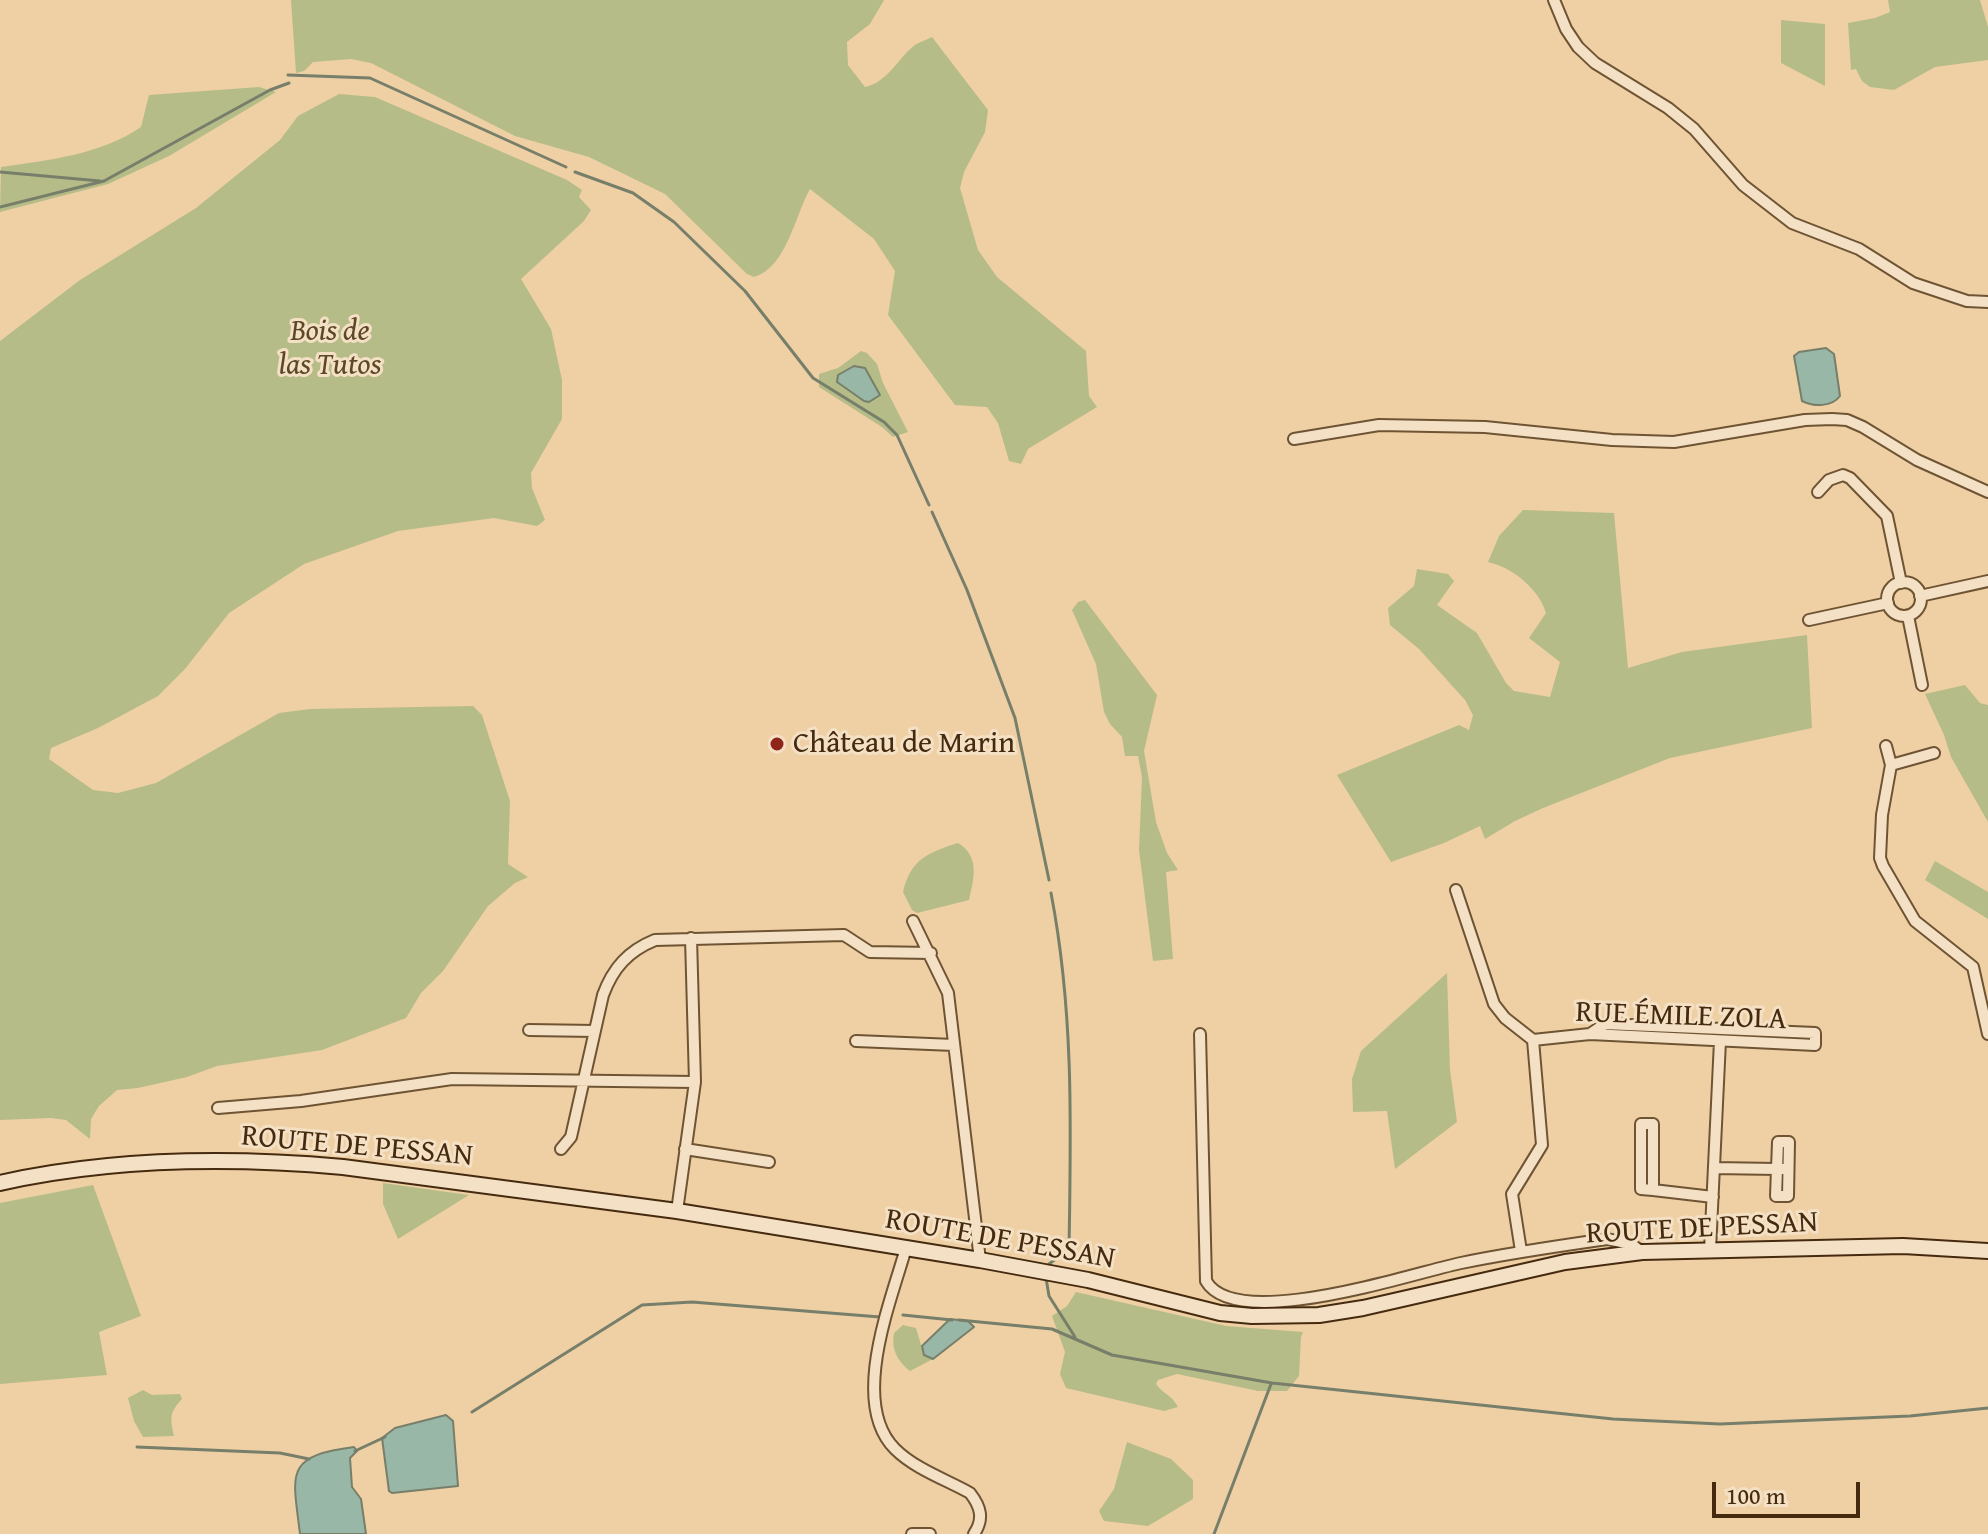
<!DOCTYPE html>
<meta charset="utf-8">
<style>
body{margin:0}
#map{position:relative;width:1988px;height:1534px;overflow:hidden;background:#eed0a4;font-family:"Gentium Book Plus",serif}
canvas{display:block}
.scale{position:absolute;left:1712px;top:1482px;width:148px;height:36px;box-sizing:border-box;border:4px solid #452a0f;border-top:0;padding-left:10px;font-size:24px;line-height:28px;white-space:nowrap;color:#452a0f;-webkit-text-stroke:6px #f4e0c4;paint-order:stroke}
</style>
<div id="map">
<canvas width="1988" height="1534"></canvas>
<div class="scale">100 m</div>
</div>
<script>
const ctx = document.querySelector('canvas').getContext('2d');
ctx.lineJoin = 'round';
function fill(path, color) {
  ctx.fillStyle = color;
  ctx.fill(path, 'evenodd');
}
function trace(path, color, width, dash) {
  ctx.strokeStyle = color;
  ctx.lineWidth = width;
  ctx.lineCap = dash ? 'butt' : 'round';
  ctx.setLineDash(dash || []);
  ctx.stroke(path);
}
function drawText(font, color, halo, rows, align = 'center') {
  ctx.font = font + ' "Gentium Book Plus",serif';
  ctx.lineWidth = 6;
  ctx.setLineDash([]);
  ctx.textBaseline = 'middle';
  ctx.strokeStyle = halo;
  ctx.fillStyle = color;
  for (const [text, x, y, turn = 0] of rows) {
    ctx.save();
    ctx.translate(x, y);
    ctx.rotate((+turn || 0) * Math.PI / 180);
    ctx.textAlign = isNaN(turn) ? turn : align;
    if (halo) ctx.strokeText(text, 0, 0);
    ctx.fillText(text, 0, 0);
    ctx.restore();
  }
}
fill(new Path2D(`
 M291,0h593l-14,24 -23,18 1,23 17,22c22,-4 33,-29 50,-42 4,-3 12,-5 17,-8l56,73 -3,22 -21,40 -4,16 18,62 19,27 89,74 3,45 8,11 -69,42 -7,15 -12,-3 -11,-38 -11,-16 -32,-2 -67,-90 7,-44 -21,-32 -64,-50c-15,26 -23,78 -56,88l-7,-3 -82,-80 -76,-37 -74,-21 -144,-73 -20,-4 -38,3 -9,9 -8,2z
 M1888,0h92l8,27v33l-53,7 -41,23 -24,-3 -8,-6 -6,-12 -5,1 -3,-47 27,-5 15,-6z
 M1781,20l44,4v62l-44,-23z
 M259,87l17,5 -107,64 -61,28 -108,28 1,-45c48,-7 99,-12 140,-40l8,-32z
 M339,94l36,3 192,83 15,10 -3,7 12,13 -7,11 -63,58 30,50 11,51v39l-31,54 1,15 13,32 -8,6 -43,-8 -96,13 -94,33 -75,49 -44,56 -27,27 -60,32 -47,20 -2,11 44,31 25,3 38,-10 123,-70 31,-4 163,-3 9,9 28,86 -2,63 20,13 -13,6 -27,23 -45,65 -22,22 -15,25 -84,32 -105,16 -30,11 -49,11 -21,2 -18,16 -8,13 -1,20 -24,-19 -15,-2 -51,2v-779l80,-61 116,-72 84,-68 18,-24z
 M861,351l6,2 10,11 6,19 25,49 -15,5 -11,-10 -63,-40v-13l19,-6z
 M1523,510l91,3 14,155 54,-16 125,-17 5,93 -142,30 -127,50 -28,13 -30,18 -5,-13 -36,17 -53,19 -54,-87 122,-50 10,5 4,-15 -8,-15 -46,-51 -29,-24 -2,-17 26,-22 3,-17 31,5 6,7 -17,24 40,28 29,50 8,8 36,6 10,-35 -31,-24 17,-25c-7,-24 -34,-46 -58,-51l11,-26z
 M1085,600l72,95 -13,56 12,71 11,31 11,17 -12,2 7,87 -20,2 -14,-111 3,-73 -4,-21h-13l-3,-19 -12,-13 -6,-12 -8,-48 -24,-54 6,-8z
 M1965,685l15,18 8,2v117l-37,-65 -7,-22 -19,-41z
 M958,843c22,13 16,36 11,57l-52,13 -5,-3 -9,-18c8,-33 24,-39 55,-49z
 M1935,861l53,31v27l-63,-39z
 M1447,973l3,97 7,52 -62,47 -8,-58 -34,1 -1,-33 9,-28z
 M383,1183l86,12 -71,44 -15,-35z
 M93,1185l48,131 -42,16 8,43 -107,9v-181z
 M1076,1292l150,34 77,6 -2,5 -2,39 -12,15h-29l-81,-17 -19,6 -2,4c7,10 16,11 22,23l-14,4 -98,-23 -6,-14 5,-22 -13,-36 15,-10z
 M903,1325l13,3 8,27 9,4 -23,12c-13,-10 -19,-22 -16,-38z
 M143,1390l9,5 28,-1 2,5c-13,14 -12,19 -8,37l-31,1 -9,-16 -6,-23z
 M1127,1442l44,17 22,21v19l-45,27 -44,-5 -5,-10 15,-22z`), '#b6bc87');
const water = new Path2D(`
 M1826,348l8,6 6,42c-8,11 -26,11 -38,5l-8,-45 5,-4z
 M854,366l11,2 15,27 -11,7 -5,-1 -27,-19 1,-7z
 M950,1319l18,2 6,6 -41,32 -9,-4 -2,-9z
 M446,1415l7,6 5,65 -66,7 -3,-2 -7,-53 13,-10z
 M354,1447l3,4 -7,7 2,29 9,12 5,35h-66c-7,-60 -17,-78 54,-87z`);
fill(water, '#99b7a7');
trace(water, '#777f6a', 2);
trace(new Path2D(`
 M288,75l82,3 196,89
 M0,172l100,9
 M575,172l58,21 41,29 71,69 68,87 71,44 13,13 32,70
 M0,207l104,-26 166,-91 19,-7
 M932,512l35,78 48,128 34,162
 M1049,1264l20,-15c2,-120 5,-237 -18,-356
 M1046,1278l3,18 26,41
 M903,1315l49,5
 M959,1320l93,9 60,26 160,28 341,36 107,5 190,-8 78,-8
 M472,1412l170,-107 50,-3 188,15
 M137,1447l143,6 29,6
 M355,1451l30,-14
 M1214,1534l57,-150`), '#777f6a', 3);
const minor = new Path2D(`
 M1554,0l12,29 12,18 17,16 73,45 26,21 49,56 49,38 67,26 54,34 54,18 21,1
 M1294,439l85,-14 106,2 127,13 62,2 131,-22 27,-1 15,1 16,7 54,33 71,32
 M1818,492l11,-12 14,-5 7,3 37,38 14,67
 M1887 599a17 17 0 1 1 34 0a17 17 0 1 1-34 0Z
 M1920,596l68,-15
 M1908,616l14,69
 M1809,620l79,-17
 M1886,746l5,19
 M1934,753l-43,12 -9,50 -2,43 3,8 32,55 58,46 15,67
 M1456,890l38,114 11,14 28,22 9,105 -30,49 9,57
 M913,921l35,72 32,267
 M529,1030l66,1
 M1200,1034l6,247c30,52 207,-8 255,-18 48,-10 97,-17 146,-24l24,5 11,8
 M1533,1040l57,-6 225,11v-12l-210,-9 -15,10
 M856,1041l98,4
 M218,1108l83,-7 151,-22 243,3
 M561,1149l10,-12 32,-142c10,-27 25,-44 52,-55l189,-5 26,17 61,1
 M685,1149l84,13
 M1714,1168l63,1 -1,27h12l1,-54h-11l-1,27h11
 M1653,1190l-12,-1v-65h12v66l60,7
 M677,1211l18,-129 -4,-144
 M906,1248c-15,53 -57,155 -11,201 20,20 52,31 75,44 11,14 14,26 4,41
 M1710,1250l10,-209
 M912,1534h18`);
const secondary = new Path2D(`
 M0,1183c111,-25 230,-26 343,-16l334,44 303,49 108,20 132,33 32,3 67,-1 44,-7 202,-46 77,-10 261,-6 85,5`);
trace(minor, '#6f5434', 14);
trace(secondary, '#452a0f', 18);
trace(minor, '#f4e0c4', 10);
trace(secondary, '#f4e0c4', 14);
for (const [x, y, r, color] of [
 [777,744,8,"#8f2418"]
]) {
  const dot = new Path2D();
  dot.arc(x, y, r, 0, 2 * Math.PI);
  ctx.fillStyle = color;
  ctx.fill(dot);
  trace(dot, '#f4e0c4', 3);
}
drawText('italic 30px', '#5c4727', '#f4e0c4', [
 ["Bois de",330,332],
 ["las Tutos",330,366]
]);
drawText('30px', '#452a0f', '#f4e0c4', [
 ["Château de Marin",793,744]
], 'left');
drawText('30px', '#452a0f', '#f4e0c4', [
 ["RUE ÉMILE ZOLA",1681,1017,2],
 ["ROUTE DE PESSAN",357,1147,5],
 ["ROUTE DE PESSAN",1702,1229,-3],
 ["ROUTE DE PESSAN",1000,1240,10]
]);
</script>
